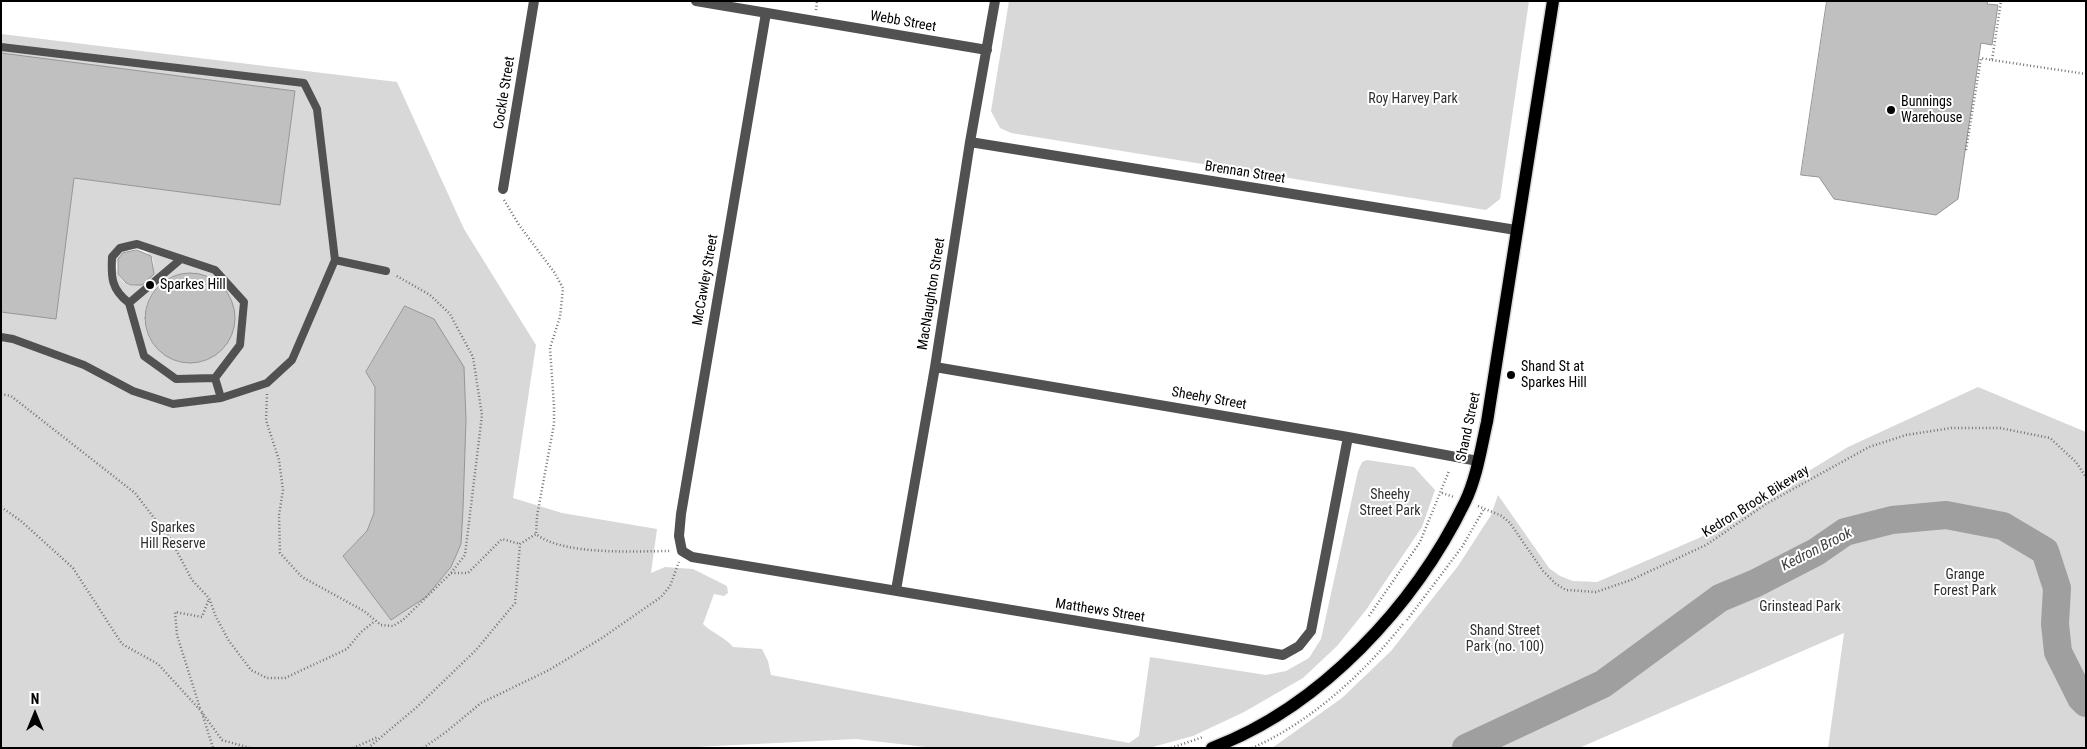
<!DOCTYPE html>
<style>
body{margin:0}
#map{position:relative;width:2087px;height:749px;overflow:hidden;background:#fff;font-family:"Roboto Condensed",sans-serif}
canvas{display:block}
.frame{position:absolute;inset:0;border:2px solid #000;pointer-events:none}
.north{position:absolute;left:10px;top:689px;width:50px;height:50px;-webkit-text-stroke:4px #fff;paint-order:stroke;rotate:0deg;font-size:14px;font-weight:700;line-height:20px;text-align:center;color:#000}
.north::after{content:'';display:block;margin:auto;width:18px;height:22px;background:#000;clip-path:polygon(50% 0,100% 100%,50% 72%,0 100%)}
</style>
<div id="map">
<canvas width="2087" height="749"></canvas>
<div class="frame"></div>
<div class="north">N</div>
</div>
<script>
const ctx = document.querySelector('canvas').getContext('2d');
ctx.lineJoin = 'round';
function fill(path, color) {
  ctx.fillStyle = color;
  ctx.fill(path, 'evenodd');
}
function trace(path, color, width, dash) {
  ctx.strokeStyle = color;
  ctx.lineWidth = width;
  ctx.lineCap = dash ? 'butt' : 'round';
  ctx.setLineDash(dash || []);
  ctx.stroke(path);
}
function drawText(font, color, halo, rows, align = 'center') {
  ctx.font = font + ' "Roboto Condensed",sans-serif';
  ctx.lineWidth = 4;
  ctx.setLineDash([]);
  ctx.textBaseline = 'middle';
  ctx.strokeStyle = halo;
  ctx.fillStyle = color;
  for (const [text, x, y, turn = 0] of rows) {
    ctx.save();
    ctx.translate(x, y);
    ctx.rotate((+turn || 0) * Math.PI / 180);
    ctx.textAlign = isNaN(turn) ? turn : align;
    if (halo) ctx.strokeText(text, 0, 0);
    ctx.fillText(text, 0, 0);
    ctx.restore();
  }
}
fill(new Path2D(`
 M1009,1h520l-29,198 -14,11 -475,-77 -11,-5 -9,-17z
 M1,34l396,48 67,147 72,116 -23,153 49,15 95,16 -6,44 14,-6 28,2 34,17 1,7 -4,3 -10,-2 -11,30c9,9 22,13 30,23l29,2 6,12 3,14 358,68 10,-7 11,-79 116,18 20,-4 23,-13 12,-19 37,-168 4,-9 5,-2 47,7 21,23 -13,37 -56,83 -29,36 -34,32 -59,34 -51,24 -44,12h-215l-78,-9 -180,9h-675v-436l55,7 18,-141 206,27 15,-114 -294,-38zM135,248c43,8 0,58 -16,28 -8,-14 3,-26 16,-28zM185,273c79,5 53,104 -6,88 -12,-3 -23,-10 -29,-22 -12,-22 -3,-52 20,-62 5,-2 10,-3 15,-4zM406,306l28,13 32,101 -5,124 -10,23 -25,30 -35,23 -48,-64 24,-25 7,-18 1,-126 -9,-15z
 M1978,387l108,45v316h-258l16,-115 -265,115h-307l70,-50 49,-47 67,-85 33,-51 7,-20 51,73 11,8 13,5 24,1 102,-44 149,-91z`), '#d8d8d8');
trace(new Path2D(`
 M1466,748l137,-64 117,-86 36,-15 60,-31 29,-20 47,-12 54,-5 57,11 42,25 12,37 -2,36 3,28 23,46 5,5`), '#9f9f9f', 28);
const building = new Path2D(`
 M1827,1h161l-1,3 11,1 -6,40 -11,-2 -23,156 -22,16 -102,-16 -15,-22 -18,-2z
 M1,53l294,38 -15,114 -206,-27 -18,141 -55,-7z
 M137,250l14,6 3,18 -12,11h-11l-5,-2 -8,-9v-15l5,-6z
 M145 318a45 45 0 1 1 90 0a45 45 0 1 1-90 0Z
 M405,306l29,13 30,48 2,53 -3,89 -2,35 -10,23 -25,30 -35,23 -48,-64 24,-25 7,-18 1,-126 -9,-15z`);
fill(building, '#c0c0c0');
trace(building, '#959595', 1);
const primary = new Path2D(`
 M1212,748c109,-41 203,-143 253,-246 12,-25 16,-54 22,-80l66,-421`);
trace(primary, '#dbdbdb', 15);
trace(new Path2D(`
 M816,10l1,-9
 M1992,60l94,14
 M1966,150l15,-92 11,2 9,-59
 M504,200l15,25 35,47 9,16 -3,29 -10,31 4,58v18l-17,92 -1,18
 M1,394l10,2 124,97 36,47 21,40 17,18 7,19 13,24 22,29 16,8h18l62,-29 14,-17 14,-11
 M267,394l-1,26 13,40 4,30 -4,25 1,38 22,24 62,34 17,14 12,1 10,-6 48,-47 14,-18 17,-140 -9,-58 -23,-43 -20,-19 -35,-20
 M1442,493l12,4
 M1478,506l24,10 8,7 33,48 13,13 10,6 30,2 35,-12 75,-35 60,-41 103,-57 37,-12 45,-7h49l50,10 26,24 10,15
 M1,507l20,14 52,47 49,76 36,20 43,47 21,29 28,8
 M451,573h17l34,-34 18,5
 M1369,616l51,-74 29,-71
 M1407,620l55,-73 22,-38
 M200,708l-23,-73 -2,-23 27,5 7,-18
 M202,713l11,35
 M353,748l25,-11
 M368,748l50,-42 58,-56 39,-47 5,-59 16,-10c28,22 99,17 135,17
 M423,748l23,-16 35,-29 68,-33 53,-32 59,-41 9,-11 9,-24
 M1171,748l32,-11
 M1252,748c59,-26 111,-74 151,-124`), '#737373', 2.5, [1, 2.5]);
trace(new Path2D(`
 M1,47l303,36 13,26 18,151 -43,100 -25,23 -46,15 -48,6 -40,-13 -49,-26 -71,-26 -12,-2
 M137,244l78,26 29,32 -4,43 -25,33 -39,1 -32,-23 -15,-53c-18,-14 -18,-26 -17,-46l8,-9z
 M335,260l51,11
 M129,303l52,-44
 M215,378l6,20`), '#515151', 8);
trace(new Path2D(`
 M696,1l291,49
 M766,13l-85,501 -2,22 3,15 10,6 591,98 16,-9 12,-15 37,-194
 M970,142l546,88
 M503,189l31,-188
 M935,367l413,70 130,24
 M896,590l39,-223 35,-225 25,-141`), '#515151', 10);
trace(primary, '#000', 12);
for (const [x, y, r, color] of [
 [1891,110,5,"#000"],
 [150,285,5,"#000"],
 [1511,375,5,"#000"]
]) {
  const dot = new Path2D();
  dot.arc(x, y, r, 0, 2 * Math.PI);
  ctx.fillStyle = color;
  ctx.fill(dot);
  trace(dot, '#fff', 2);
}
drawText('14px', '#000', '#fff', [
 ["Webb Street",903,22,10],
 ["Cockle Street",505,93,-81],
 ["Brennan Street",1245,173,9],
 ["McCawley Street",706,280,-80],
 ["MacNaughton Street",932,294,-81],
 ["Sheehy Street",1209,399,10],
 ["Shand Street",1469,427,-78],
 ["Kedron Brook Bikeway",1756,502,-32],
 ["Matthews Street",1100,611,9]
]);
drawText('14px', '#2f2f2f', '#fff', [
 ["Roy Harvey Park",1413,99],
 ["Sheehy",1390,495],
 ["Street Park",1390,511],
 ["Sparkes",173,528],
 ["Hill Reserve",173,544],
 ["Grange",1965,575],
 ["Forest Park",1965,591],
 ["Grinstead Park",1800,607],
 ["Shand Street",1505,631],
 ["Park (no. 100)",1505,647]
]);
drawText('14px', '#000', '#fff', [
 ["Bunnings",1901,102],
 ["Warehouse",1901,118],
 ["Sparkes Hill",160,285],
 ["Shand St at",1521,367],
 ["Sparkes Hill",1521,383]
], 'left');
drawText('italic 15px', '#404040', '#fff', [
 ["Kedron Brook",1817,550,-27]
]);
</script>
